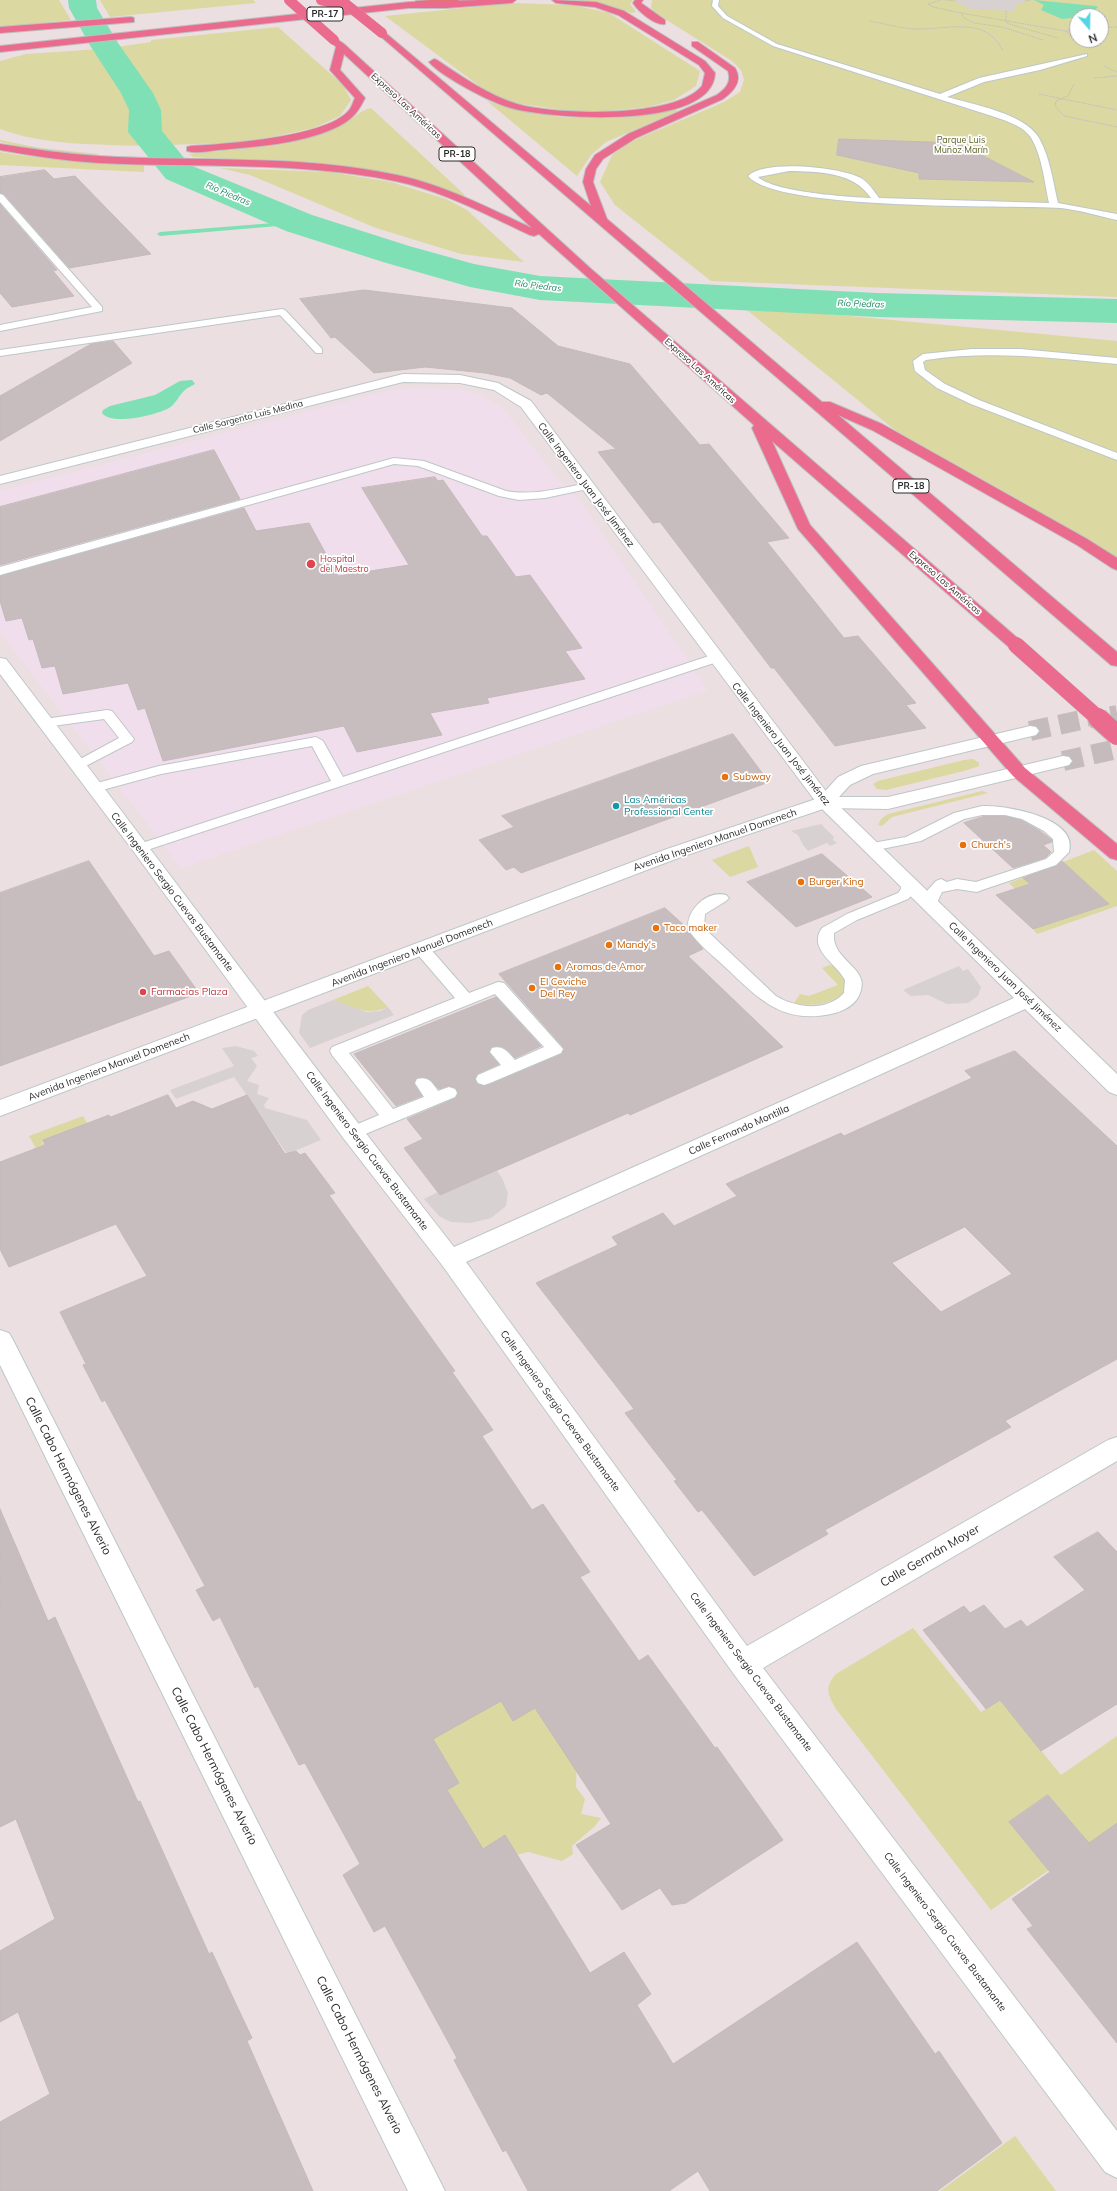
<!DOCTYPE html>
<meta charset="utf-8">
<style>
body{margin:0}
#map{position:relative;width:1117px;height:2191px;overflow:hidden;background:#ebdfe1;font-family:Mulish,sans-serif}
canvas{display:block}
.north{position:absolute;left:1069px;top:8px;width:40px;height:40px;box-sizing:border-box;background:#fff;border:1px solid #aaa;border-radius:50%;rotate:160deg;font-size:11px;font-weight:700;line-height:16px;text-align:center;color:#2b2b2b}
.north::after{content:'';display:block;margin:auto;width:14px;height:18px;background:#54d5e4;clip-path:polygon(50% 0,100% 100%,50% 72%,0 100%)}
</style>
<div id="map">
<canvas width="1117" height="2191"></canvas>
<div class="north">N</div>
</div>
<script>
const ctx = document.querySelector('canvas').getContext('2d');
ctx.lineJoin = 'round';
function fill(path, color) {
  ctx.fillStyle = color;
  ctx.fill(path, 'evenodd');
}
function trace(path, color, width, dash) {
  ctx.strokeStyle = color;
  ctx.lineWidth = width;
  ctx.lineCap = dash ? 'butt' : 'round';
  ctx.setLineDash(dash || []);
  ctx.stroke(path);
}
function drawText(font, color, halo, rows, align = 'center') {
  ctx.font = font + ' Mulish,sans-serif';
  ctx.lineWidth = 3.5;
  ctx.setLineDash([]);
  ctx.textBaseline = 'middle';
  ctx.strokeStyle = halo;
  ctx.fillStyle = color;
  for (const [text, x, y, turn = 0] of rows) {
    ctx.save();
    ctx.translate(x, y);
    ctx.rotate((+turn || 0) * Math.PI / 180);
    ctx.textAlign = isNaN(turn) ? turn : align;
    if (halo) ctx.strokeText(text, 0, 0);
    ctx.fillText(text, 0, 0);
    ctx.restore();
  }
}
fill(new Path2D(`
 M423,388l39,2 19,6 21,11 57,74 18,16 131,193 -527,178 -181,-236v-141l390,-101z`), '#f1deec');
fill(new Path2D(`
 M0,0h59l12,20 -71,7z
 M100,0h153l3,3 -146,14z
 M577,0h56l-3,4 6,8 -5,1 -17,-6z
 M652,0h465v297l-406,-16 -96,-76 -15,-23 12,-27 16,-12 96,-41 16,-10 4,-12 -3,-10 -9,-9 -75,-47 -6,-6zM1077,16h24v24h-24z
 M512,3l61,2 36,8 91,58 -4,15 -22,14 -26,7 -39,4h-39l-55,-8 -26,-10 -104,-77z
 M278,27l65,58 8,15 -11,16 -26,12 -42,9 -42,6 -64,2 -8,-3 -6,-7 -6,-32 -8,-16 -28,-39 41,-6v-2z
 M100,49l35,48 1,7 4,5 -1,18 9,17 -3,2c-48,-2 -99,0 -145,-17v-68l26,-7z
 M487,101c60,22 123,20 186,8l5,2 -72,31 -15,13 -14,21z
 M371,108l94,87 -3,1c-86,-36 -178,-33 -269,-39l-4,-3c51,-5 99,-12 148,-27 13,-4 22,-17 34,-19z
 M0,140l40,8 59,6 -3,1c-32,-2 -64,-5 -96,-13z
 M0,152c48,9 96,8 144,12v8l-144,-7z
 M220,168l110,4 61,10 55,17 21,11 57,52 -63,-8 -85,-26 -126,-53z
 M742,306l375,35v218l-94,-57 -127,-71z
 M973,759l6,4v3l-15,5 -78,19 -9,-1 -4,-5 5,-3 86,-21z
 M982,791l6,2 -96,24 -10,9 -4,-1 3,-6 7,-5z
 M749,846l9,21 -28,10 -18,-17z
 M1094,850l23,21v35l-80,28 -4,-5 76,-25 -38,-34 -56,19 -6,-6z
 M829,965c14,2 18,17 15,29 -14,10 -33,13 -50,9l6,-9 9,2 29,-11 -16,-17z
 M368,986l20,21c-20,9 -36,1 -55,-7z
 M83,1116l5,9 -46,17 30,49 -6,11 -37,-66z
 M913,1628l68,84 19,-12 61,75 56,-39v87l-18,13 18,20 -29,-10 -3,-8 -37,-43 -39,27 40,48 -58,40 -155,-201c-8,-14 -12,-22 0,-35z
 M457,1692l76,10 44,48 -1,37 9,12 -4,15 20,4 -6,8 -23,20 1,8 -11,7 -34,-9 -43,11 -80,-95z
 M1015,2136l41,55h-116z`), '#dbd8a2');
fill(new Path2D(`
 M957,0h66l5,2 -9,1 -6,8 -42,-2 -17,-8z
 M821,824l13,13 -1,3 4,3 -7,3 -3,-3 -19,8 -5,-6 -5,-10 -7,-4z
 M959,966l4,5 5,-2 13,18 -3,9 -10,7 -21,1 -19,-9 -17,1 -8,-6z
 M333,1000l33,12 14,-1 8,-4 6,8 -84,33 -11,-15 3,-18 6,-5z
 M236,1046l18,5 4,5 -7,2 6,8 -10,15 12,4 -2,9 12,4 -5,7 1,3 42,12 14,20 -34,14 -53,-77 -58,22 -6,-9 64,-24 -12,-18z
 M497,1171l5,7 6,15 -2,13 -15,12 -20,5 -20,-1 -12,-6 -15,-17 14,-7 2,3z`), '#d8d1d2');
fill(new Path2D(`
 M1034,0l61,6 3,1 -9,9 -27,3 -21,-9 3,-5z
 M192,380l3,4c-3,2 -7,3 -10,6 -6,5 -9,14 -16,18 -12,7 -58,18 -67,5l1,-3 7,-4 45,-11 25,-14z`), '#7fe0b5');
fill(new Path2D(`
 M299,221l2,3 -141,12 -3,-2 3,-2z`), '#7fe0b5');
fill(new Path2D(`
 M68,0h28l1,8 21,35 35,50 8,17 1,21 28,34 122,50 97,31 65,18 66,12 337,17 240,6v24l-240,-6 -337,-17 -70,-13 -87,-25 -97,-31 -120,-52 -38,-47 1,-22 -8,-17 -30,-46 -22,-39z`), '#7fe0b5');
const building = new Path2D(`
 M839,139l119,4 76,39 -115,-3v-6l-82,-18z
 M45,170l9,9 21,-3 76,78 -82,14 -65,-74 -4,-1v-16z
 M0,204l57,66 -4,1 21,25 -62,11 -12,-14z
 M364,290l148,18 46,38 72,18 70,81 9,-1 80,94 -22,4 77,96 14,-2 58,67 -10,2 20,23 -91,18 -61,-78h-3l-111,-146 -7,1 -55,-71 18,-3 -69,-56 -6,2 -31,-17 -25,-5 -60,-6 -51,6 -39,-36 -4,1 -31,-39z
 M113,341l19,22 -132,78v-45l91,-52z
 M214,450l26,49 -240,66v-58z
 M435,477l3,4 5,-1 39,56h5l29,41 14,-2 52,73 -17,3 20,28 -98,19 2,5 -59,10 12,22 -85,17 -13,-26 -181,35 -18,-53 -7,2 -10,-27 -65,11 -8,-28 -13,2 -9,-29 -4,1 -7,-22 -16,3 -6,-20v-25l244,-68 12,23 53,-8 29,53 71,-11 -47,-77z
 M733,734l36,48 -248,91 -7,-6 -8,3 -27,-30 35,-13 -12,-11z
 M985,816h20l16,4 19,11 12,9v2l-9,3 8,7 -6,6 -32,10 -49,-45z
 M822,854l50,43 -76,30 -49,-45z
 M89,861l65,95 15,-5 30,42 -199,73v-173z
 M1062,861l47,43 -76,25 -37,-34 34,-11 -7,-6 33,-12z
 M665,908l22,20 16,21 -15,7 95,91 -153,68 -2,-2 -188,82 -36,-47 19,-9 -16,-20 49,-21 2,-4 -2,-6 -8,-2 -9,3 -11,-11h-11l-3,6 8,12 -26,10 -42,-52 142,-57 45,49 -26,12 -12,-11h-11l-3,6 10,11 -22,10 -2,4 2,6 7,2 6,-2 72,-30 2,-6 -65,-74z
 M1015,1051l102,95v213l-112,62 6,6 -186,103 3,4 -74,42 -52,-66 -4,2 -24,-31 3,-1 -52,-67 9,-4 -98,-126 82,-38 -6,-8 51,-24 11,13 63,-30 -11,-12 115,-51 3,3 128,-58 -7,-7zM965,1227l47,47 -71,38 -49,-49z
 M168,1095l8,13 17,-7 19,8 35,-14 38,59 11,-3 4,4 5,-2 30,40 -6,2 126,176 -3,1 41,58 -11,6 50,74 11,-6 47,68 -10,5 59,84 9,-6 67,93 2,-1 66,93 -97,63 -14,2 -12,-17 -38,22 -46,-65 35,-21 -76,-116 -22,13 -12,-20 -68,38 26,44 -12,7 36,59 22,-14 85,138 34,-21 27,42 -14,11 36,59 184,-122 78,112 4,-3 63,92 -65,48h-227l-12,-20 -29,20h-141l-22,-41 -3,2 -49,-92 3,-2 -72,-132 -11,6 -31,-57 17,-11 -55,-101 -6,2 -41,-79 -3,2 -35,-71 -7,4 -17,-31 9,-4 -100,-186 -3,2 -19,-37 3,-1 -26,-52 87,-36 -31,-52 -107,43 -9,-18v-87l45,-17 -2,-5 66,-25 1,2z
 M0,1509l48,112 7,-4 83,185 2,-1 69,153 3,-2 23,50 17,36 -5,3 66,150h-313v-69l50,-28 -32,-82 -18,10v-71l55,-32 -39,-100 -16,8z
 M1098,1532l19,20v152l-76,47 -41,-51 -14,9 -63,-79 41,-24 6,7 14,-8 21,24 16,-9 6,7 58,-37 -31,-33z
 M1048,1795l41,48 28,-20v220l-90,-114 6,-3 -21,-27 38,-27 -41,-50z`);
fill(building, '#c7bdbe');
trace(building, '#c6b9ba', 1);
trace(new Path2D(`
 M1087,719l30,-6`), '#c5bbbd', 16, [16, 8]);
trace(new Path2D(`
 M1030,731l61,-13
 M1063,761l54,-12`), '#c5bbbd', 20, [20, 10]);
const lane = new Path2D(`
 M713,0h6l-1,6 9,10 50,28 163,50 39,-16 108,-24v2l-47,14 -56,12 -37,15c25,7 79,17 92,41 11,19 14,44 19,65l59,11v6c-18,-4 -38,-10 -56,-12 -54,-3 -285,3 -313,-32 17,-17 92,-9 113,2 8,5 13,13 18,20l170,5c-4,-19 -8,-55 -21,-69 -8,-9 -22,-13 -33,-17l-222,-71 -50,-28 -11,-12zM789,171c29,1 64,0 82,27 -24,-1 -97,-6 -113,-21z
 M0,194l3,1 99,112v4l-102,20v-6l92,-18 -92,-105z
 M282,309l3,1 37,39v4h-6l-36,-38 -280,41v-6z
 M972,349h48l97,9v6c-64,-6 -127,-14 -191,-4l-3,2 2,8 20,14 34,16 138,53v7l-146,-56 -34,-16 -22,-17 -2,-10 10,-7z
 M394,458l30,3 82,30c27,5 55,-3 82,-8l6,3 -2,2 -47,10 -26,2 -20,-4 -81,-30 -24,-2 -394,111v-8z
 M715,654l5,1 1,3 -1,3 -579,191 -5,-1 -2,-3 2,-3 195,-64 -19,-35 -151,28 -66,18 -7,-4 2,-3 69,-19 157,-29 7,4 20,36z
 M107,710l5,1 22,28 -2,3 -54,28 -7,-4 2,-3 46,-25 -15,-19 -59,8 -7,-4 7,-4z
 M982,806c22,-1 97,11 87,46l-13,13 -74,25 -5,2 -20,-3 -15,3 -7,15h-10l-3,-3 3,-11 11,-12 5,-2 6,3 10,-3 19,3 70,-23 8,-7 -1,-13 -9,-8 -22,-12 -17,-4h-23l-18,4 -43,22 -49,10 -5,-1 -2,-3 2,-3 39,-7 48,-24z
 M908,878l5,2 4,10 -9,9 -51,21 -23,13c-3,27 34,34 27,57 -3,13 -15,20 -26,23 -52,13 -76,-14 -111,-47 -12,-11 -27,-23 -36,-37 -2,-19 19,-39 38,-34l3,3 -3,3 -21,13 -1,14 72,68c20,12 51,16 68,-3l1,-13c-8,-16 -38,-31 -23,-52l25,-14 51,-21 3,-4v-6l2,-3z
 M421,944l6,1 42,48 29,-11 6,1 59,66 -2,4 -71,30 -6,2 -6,-2 -2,-4 2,-4 23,-10 -11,-13 2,-4c11,-3 16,4 23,12l29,-13 -49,-53 -146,59 44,56 31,-12 -9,-14 2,-4c11,-3 15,3 21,12l11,-4 6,2 2,4 -2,4 -97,40 -6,2 -6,-2 -3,-4 3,-4 33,-14 -47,-60 -2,-4 2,-4 123,-49 -42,-49 2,-4z`);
const street = new Path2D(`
 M403,374l57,1 38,8 33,18 300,397 286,276v21l-8,-3 -84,-83 -559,253 281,384 361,-206 9,-3v24l-354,207 354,463v47l-12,-6 -372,-499 -291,-408 -98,-126 -210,-287 -134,-178v-16l6,1c150,196 296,394 448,588l560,-249 -195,-192 -298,-399 -27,-17 -34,-7 -57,-1 -403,102v-8z
 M0,1330l9,3 4,7 432,851h-37l-408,-826z`);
const secondary = new Path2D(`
 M1030,726l6,1 3,4 -3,4 -163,39 -23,11 -11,12h49l175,-41 6,1 3,4 -3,4 -181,44 -62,-1 -145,49 -681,259v-16l667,-251 152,-51 19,-21 23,-11z`);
const primary = new Path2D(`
 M430,0h29l-4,3 -39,4 -4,-3 4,-3z`);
const highway = new Path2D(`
 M478,0h38l-4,3 -66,5h-37l-409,44v-6l409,-44z
 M552,0l44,2 28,9 81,50 10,12c-2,58 -166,46 -204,35 -19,-5 -69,-31 -82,-46l5,-3 3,1c25,17 51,35 80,44 38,11 158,15 185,-18l3,-13 -6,-8 -81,-50 -23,-8 -39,-4z
 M635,0h8l-2,3 24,17v4c-10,2 -27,-13 -32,-21z
 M131,17l3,1v4l-134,11v-6z
 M382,30l209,176 -8,-24 3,-13 9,-14 33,-21 89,-39c8,-6 15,-12 11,-24l-36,-25v-4h6l37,26c8,13 -1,23 -12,31l-87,39 -33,21 -7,10 -3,13 14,37 215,183h8l52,22 205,115 30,19v12l-5,-2 -35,-23 -205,-115 -34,-15 279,237v14l-6,-1 -732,-630v-4z
 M334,37l10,7 246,224 432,374 2,3 -2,3h-12l-238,-207 38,84 215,243 92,76v16l-7,-2 -97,-82 -215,-247 -46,-101 2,-3 -215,-191 -5,2 -4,-1c-43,-20 -87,-44 -135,-54 -97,-20 -197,-13 -296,-18 -33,-2 -66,-7 -99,-13v-6c33,5 66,10 99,12 100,6 200,-2 298,19 48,10 91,33 135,53l-188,-174 -4,16 25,28c-6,12 -11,20 -24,27 -33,18 -85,22 -123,25 -10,1 -21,4 -31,1v-4l4,-1c34,-2 139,-9 159,-37 2,-3 3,-7 5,-11l-25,-28 6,-23 -6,-7z`);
trace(lane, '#bdc7c8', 2);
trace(street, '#bdc7c8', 2);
trace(secondary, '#bdc7c8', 2);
trace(primary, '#bfbfbf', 2);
trace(highway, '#bfbfbf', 2);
trace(new Path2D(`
 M941,0l-13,4 5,3 28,6 3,5 10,5 28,4 41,13
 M946,0l9,1
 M1025,1l6,-1
 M1006,11v11l3,2 49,14
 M961,13l104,18 6,5
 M870,21c15,3 30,7 45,8 32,1 71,-14 88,22
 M1101,28l16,-1
 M1066,31l11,-2
 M1104,66l13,6
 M1094,78l23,-2
 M1074,84l-6,12 -12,5 -1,5 9,10 53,11
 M1039,94l78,16`), '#bfbfbf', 1, [1.5, 1]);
fill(lane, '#fff');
fill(street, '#fff');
fill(secondary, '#fff');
fill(primary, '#e07670');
fill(highway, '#ea6b8e');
const highwayBridgeFar2 = new Path2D(`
 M289,0l45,40
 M321,0l27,6
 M341,0l41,33`);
const highwayBridgeFar1 = new Path2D(`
 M1016,645l83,74`);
const highwayBridge = new Path2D(`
 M1098,718l19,17`);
trace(highwayBridgeFar2, '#bfbfbf', 10, []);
trace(highwayBridgeFar1, '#bfbfbf', 17, []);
trace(highwayBridge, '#bfbfbf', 22, []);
trace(highwayBridgeFar2, '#ea6b8e', 10);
trace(highwayBridgeFar1, '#ea6b8e', 16);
trace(highwayBridge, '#ea6b8e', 20);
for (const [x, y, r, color] of [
 [311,564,5,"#e0444e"],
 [725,777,4,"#e8710a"],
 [616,806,4,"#0f9aa8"],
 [963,845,4,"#e8710a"],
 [801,882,4,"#e8710a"],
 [656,928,4,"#e8710a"],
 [609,945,4,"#e8710a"],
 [558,967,4,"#e8710a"],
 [532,988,4,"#e8710a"],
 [143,992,4,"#e0444e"]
]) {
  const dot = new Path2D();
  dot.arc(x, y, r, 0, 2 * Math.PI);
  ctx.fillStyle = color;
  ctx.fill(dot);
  trace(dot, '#fff', 1.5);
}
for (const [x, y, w] of [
 [325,14,36],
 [457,154,36],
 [911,486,36]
]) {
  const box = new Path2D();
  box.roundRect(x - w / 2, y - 7, w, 14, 3);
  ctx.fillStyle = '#fff';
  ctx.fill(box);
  trace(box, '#2b2b2b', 1);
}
drawText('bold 9px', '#2b2b2b', null, [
 ["PR-17",325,14],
 ["PR-18",457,154],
 ["PR-18",911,486]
]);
drawText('9px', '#2b2b2b', '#fff', [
 ["Expreso Las Américas",406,106,43],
 ["Expreso Las Américas",700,371,42],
 ["Calle Sargento Luis Medina",248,417,-14],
 ["Expreso Las Américas",945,583,41]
]);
drawText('9px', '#5b6024', '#fff', [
 ["Parque Luis",961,140],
 ["Muñoz Marín",961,150]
]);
drawText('italic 9px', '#1d8660', '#fff', [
 ["Río Piedras",228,194,23],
 ["Río Piedras",538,286,7],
 ["Río Piedras",861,304,2]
]);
drawText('9px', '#be3a42', '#fff', [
 ["Hospital",320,559],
 ["del Maestro",320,569]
], 'left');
drawText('10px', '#2b2b2b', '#fff', [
 ["Calle Ingeniero Juan José Jiménez",586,485,53],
 ["Calle Ingeniero Juan José Jiménez",781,744,52],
 ["Avenida Ingeniero Manuel Domenech",715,840,-19],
 ["Calle Ingeniero Sergio Cuevas Bustamante",172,892,53],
 ["Avenida Ingeniero Manuel Domenech",412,953,-21],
 ["Calle Ingeniero Juan José Jiménez",1005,977,44],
 ["Avenida Ingeniero Manuel Domenech",109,1067,-21],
 ["Calle Fernando Montilla",739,1130,-24],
 ["Calle Ingeniero Sergio Cuevas Bustamante",367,1151,53],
 ["Calle Ingeniero Sergio Cuevas Bustamante",560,1411,54],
 ["Calle Ingeniero Sergio Cuevas Bustamante",751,1672,53],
 ["Calle Ingeniero Sergio Cuevas Bustamante",945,1932,53]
]);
drawText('10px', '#c56008', '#fff', [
 ["Subway",733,777],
 ["Church's",971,845],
 ["Burger King",809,882],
 ["Taco maker",664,928],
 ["Mandy's",617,945],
 ["Aromas de Amor",566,967],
 ["El Ceviche",540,982],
 ["Del Rey",540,994]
], 'left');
drawText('10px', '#0d838f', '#fff', [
 ["Las Américas",624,800],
 ["Professional Center",624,812]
], 'left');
drawText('10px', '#be3a42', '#fff', [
 ["Farmacias Plaza",151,992]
], 'left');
drawText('12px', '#2b2b2b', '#fff', [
 ["Calle Cabo Hermógenes Alverio",68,1476,63],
 ["Calle Germán Moyer",930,1556,-30],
 ["Calle Cabo Hermógenes Alverio",214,1766,63],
 ["Calle Cabo Hermógenes Alverio",359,2055,63]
]);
</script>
